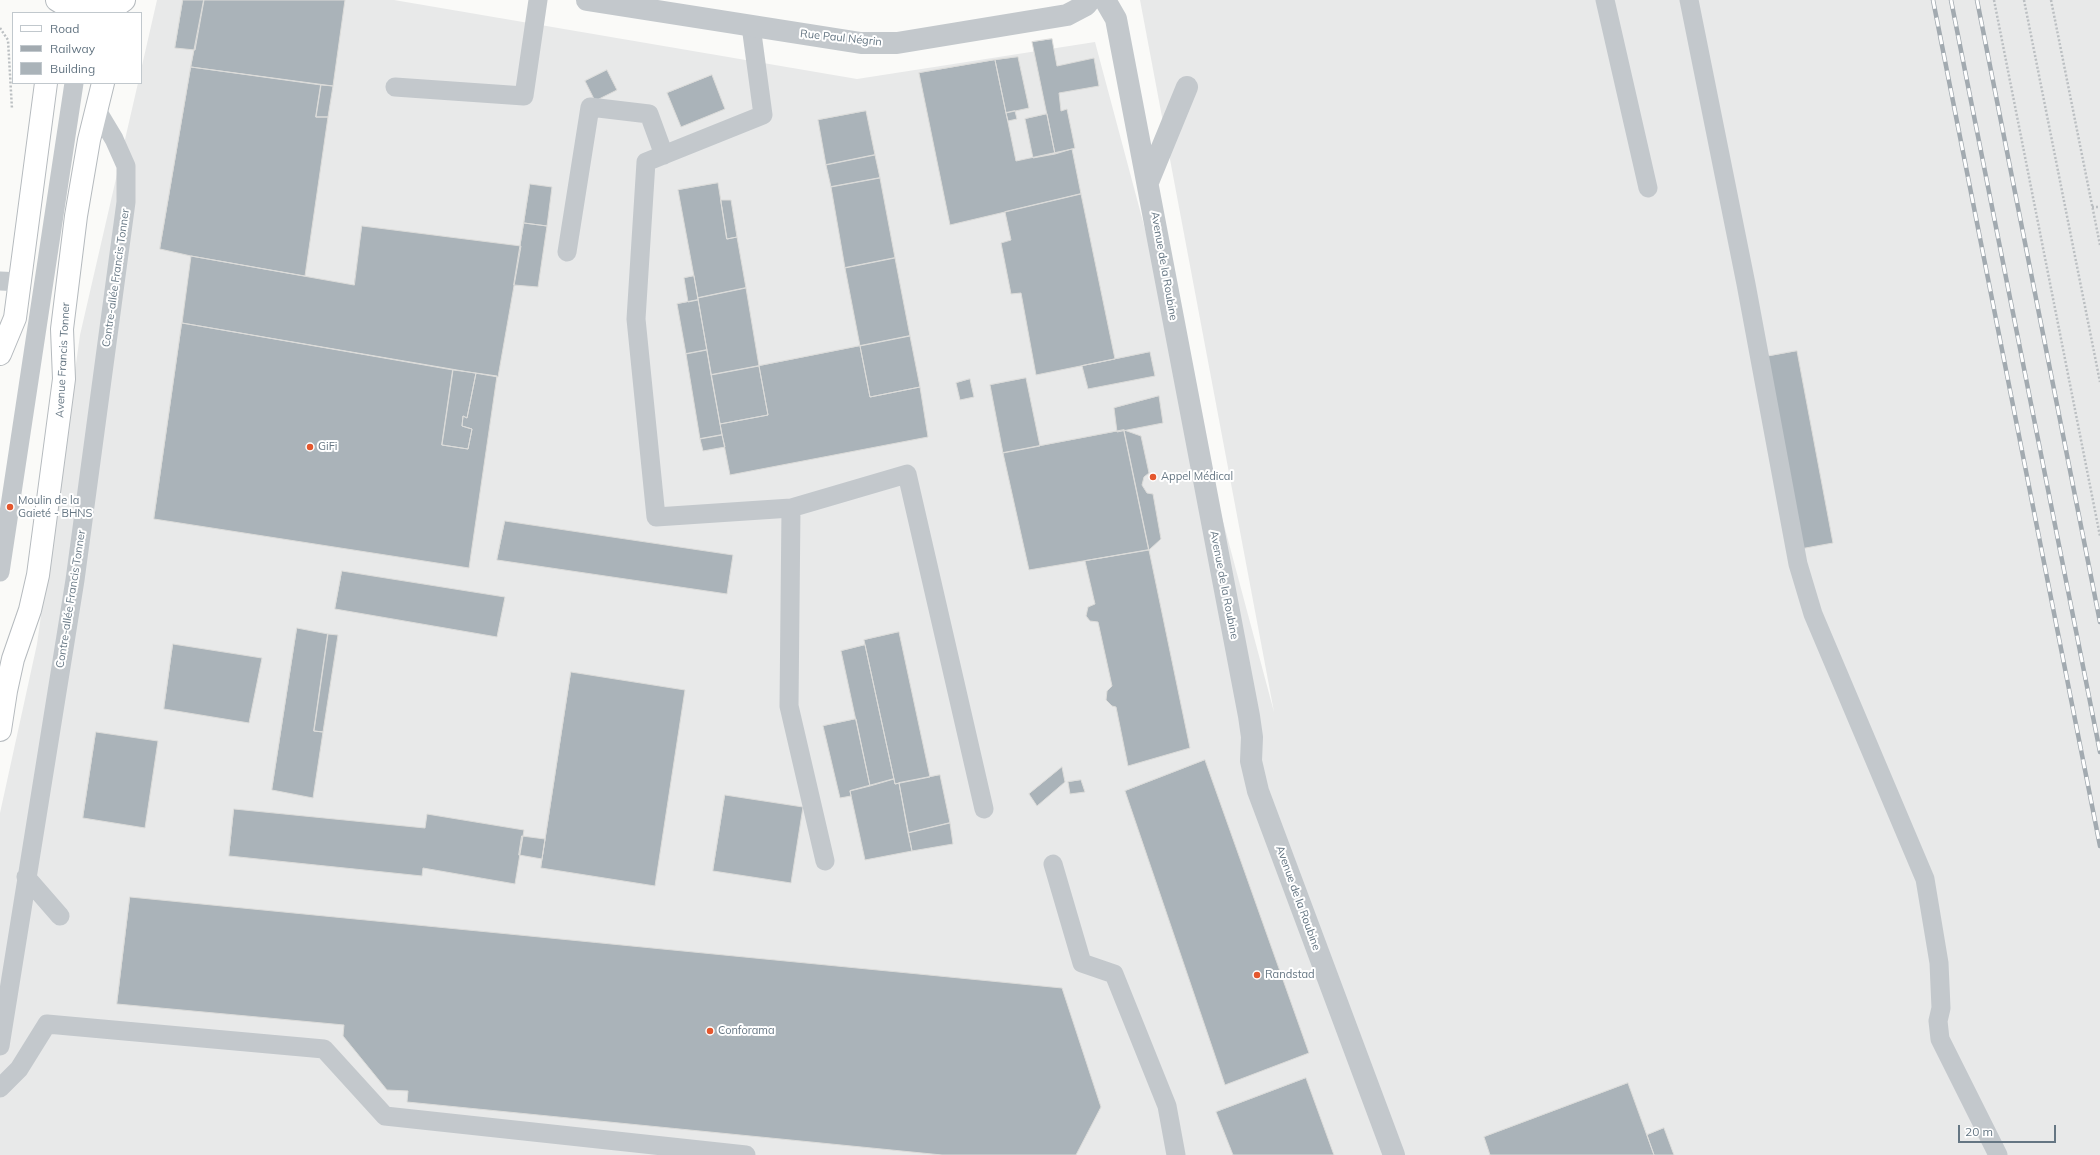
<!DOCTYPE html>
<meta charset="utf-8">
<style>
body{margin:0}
#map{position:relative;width:2100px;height:1155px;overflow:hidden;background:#fafaf8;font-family:Mulish,sans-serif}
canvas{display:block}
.legend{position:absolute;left:12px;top:12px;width:130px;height:72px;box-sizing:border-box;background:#fff;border:1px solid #c1c8cd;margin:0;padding:5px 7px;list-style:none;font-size:12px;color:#657683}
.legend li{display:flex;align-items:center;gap:8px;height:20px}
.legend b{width:20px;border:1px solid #c1c8cd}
.scale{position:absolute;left:1958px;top:1125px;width:98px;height:18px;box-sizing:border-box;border:2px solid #657683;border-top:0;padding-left:5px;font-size:12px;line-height:14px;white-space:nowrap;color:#657683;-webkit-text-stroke:3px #fff;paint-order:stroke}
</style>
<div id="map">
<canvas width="2100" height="1155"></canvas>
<ul class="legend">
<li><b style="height:5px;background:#fff"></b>Road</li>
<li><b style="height:5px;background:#a2aab0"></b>Railway</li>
<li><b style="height:11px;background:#aab3b9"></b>Building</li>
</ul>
<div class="scale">20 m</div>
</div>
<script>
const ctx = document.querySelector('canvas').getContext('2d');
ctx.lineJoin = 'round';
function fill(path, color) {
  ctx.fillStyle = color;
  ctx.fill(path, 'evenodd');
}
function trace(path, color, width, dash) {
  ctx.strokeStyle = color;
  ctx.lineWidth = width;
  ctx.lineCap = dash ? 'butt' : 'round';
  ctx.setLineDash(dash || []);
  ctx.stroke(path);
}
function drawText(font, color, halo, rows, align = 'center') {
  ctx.font = font + ' Mulish,sans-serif';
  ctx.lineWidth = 4;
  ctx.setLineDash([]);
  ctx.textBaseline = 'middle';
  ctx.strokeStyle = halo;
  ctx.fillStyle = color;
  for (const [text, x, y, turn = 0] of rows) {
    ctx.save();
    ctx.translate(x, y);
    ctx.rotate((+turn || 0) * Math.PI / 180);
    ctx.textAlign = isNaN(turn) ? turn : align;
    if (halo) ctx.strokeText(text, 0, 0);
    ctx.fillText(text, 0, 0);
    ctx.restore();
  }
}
fill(new Path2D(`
 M157,0h237l463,79 238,-37 179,670 -134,-712h960v1155h-2100v-342l37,-169 43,-309 58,-252h3v-13z`), '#e8e9e9');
const building = new Path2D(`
 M183,0h21l-9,50 -20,-2z
 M204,0h141l-12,86 -142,-19z
 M1052,39l5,27 37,-8 5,28 -40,7 2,18 6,-2 8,39 -20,6 -23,-112z
 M1018,57l11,51 -23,5 -11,-53z
 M995,60l21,101 56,-12 9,45 -131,31 -31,-152z
 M191,67l130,18 -5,32h12l-23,159 -114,-20 -31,-7z
 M607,70l10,20 -22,11 -10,-20z
 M712,75l13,34 -44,18 -14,-34z
 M321,85l12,1 -5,31h-12z
 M866,111l9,44 -49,10 -8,-45z
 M1015,111l2,8 -9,2 -2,-8z
 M1047,114l8,40 -22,4 -8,-39z
 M875,155l5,23 -49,9 -5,-22z
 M880,178l15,80 -50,10 -14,-81z
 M718,183l9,56 10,-2 9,51 -48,10 -20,-108z
 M530,184l22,3 -5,39 -23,-3z
 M1081,194l34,165 -79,16 -15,-82 -10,1 -10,-51 10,-3 -6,-28z
 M721,200h10l6,37 -10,2z
 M524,223l23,3 -9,61 -24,-2z
 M362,226l159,20 -23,131 -316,-54 9,-67 163,29z
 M895,258l15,78 -50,10 -15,-78z
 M694,276l4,24 -10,2 -4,-24z
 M746,288l13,78 -48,9 -13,-77z
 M698,300l9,50 -21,4 -9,-50z
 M182,323l271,47 -11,75 26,4 4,-20 -10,-3 1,-10 4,2 9,-45 21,3 -28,192 -315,-49z
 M910,336l10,51 -50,10 -10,-51z
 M860,346l10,51 50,-10 8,50 -198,38 -10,-51 48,-9 -9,-49z
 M707,350l15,85 -22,4 -14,-85z
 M1797,351l36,192 -33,6 -36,-192z
 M1150,352l5,24 -67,13 -6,-23z
 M759,366l9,49 -48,9 -9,-49z
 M453,370l23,3 -9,45 -4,-2 -1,10 10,3 -4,20 -26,-4z
 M1026,378l14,68 -37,7 -13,-68z
 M970,379l4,18 -14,3 -4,-17z
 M1159,396l4,27 -46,9 -3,-24z
 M1124,430l25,120 -120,20 -26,-117z
 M1124,430l17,6 8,37 -5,4 -2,8 5,8 6,1 8,45 -12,11z
 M722,435l3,12 -22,4 -3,-12z
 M505,521l228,34 -6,39 -230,-34z
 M1149,550l41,198 -62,18 -12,-59 -4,-1 -6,-6 1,-9 5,-5 -14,-64 -8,-1 -4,-5 2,-9 7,-3 -10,-43z
 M342,571l163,26 -8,40 -162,-28z
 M297,628l31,6 -14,97 9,1 -10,66 -41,-8z
 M899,632l31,145 -35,7 -31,-144z
 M328,634l10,1 -15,97 -9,-1z
 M173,644l89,14 -13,65 -85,-14z
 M865,645l29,134 -24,7 -29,-135z
 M571,672l114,18 -30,196 -114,-18z
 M856,719l14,67 -20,5 1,5 -11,2 -17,-72z
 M96,732l62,9 -13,87 -62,-10z
 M1205,760l104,293 -84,32 -100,-294z
 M1062,767l3,15 -28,24 -8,-12z
 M940,775l10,48 -42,10 -9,-50z
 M894,779l1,5 4,-1 13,68 -47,9 -15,-69z
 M1081,780l4,12 -15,2 -2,-12z
 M725,795l78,12 -12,76 -78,-12z
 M234,809l191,19 2,-14 97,16 -9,54 -92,-16 -1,8 -193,-20z
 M950,823l3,21 -41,7 -4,-18z
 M522,836l23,3 -3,20 -23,-4z
 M130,897l932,91 39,119 -25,48h-134l-535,-53 1,-11 -21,-1 -44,-54 1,-11 -227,-21z
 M1306,1078l28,77h-101l-17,-43z
 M1628,1083l26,72h-164l-6,-18z
 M1664,1128l10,27h-20l-7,-20z`);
fill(building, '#aab3b9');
trace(building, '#dcdcda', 1);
const primary = new Path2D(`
 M57,0c19,14 48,15 67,0
 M0,354l15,-36 31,-235
 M0,730l6,-39 7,-32 17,-49 8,-35 26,-196 -2,-50 14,-113 13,-76 14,-57`);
trace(primary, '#b5babe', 24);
trace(new Path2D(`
 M1994,0l106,536
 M2024,0l76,382
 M2051,0l49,245
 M0,28l8,12 4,69
 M2092,207h8`), '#bbbfc2', 2.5, [2, 2]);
trace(new Path2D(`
 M1605,0l43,188
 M1689,0l57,284 52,280 15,50 112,265 14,84 2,45 -3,13 2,18 58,116
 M751,26l12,89 -117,47 -10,157 20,198 135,-9 -2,198 36,155
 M395,87l129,9 14,-96
 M567,252l23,-145 59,7 15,41
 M0,281l21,1
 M791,508l116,-34 77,335
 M0,572l74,-489
 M1053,864l29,99 32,11 53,132 9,49
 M26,877l34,39
 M0,1046l75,-466 51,-378v-36l-12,-27 -18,-30
 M0,1088l19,-19 28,-45 277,25 61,67 361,39`), '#c3c8cc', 19);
trace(new Path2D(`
 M587,0l274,43h36l170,-28 19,-10 4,-5
 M1105,0l11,19 133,697 3,21 -1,24 7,30 136,364
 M1148,182l39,-95`), '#c3c8cc', 22);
trace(primary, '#fff', 22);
const rail = new Path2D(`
 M1933,0l167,846
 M1951,0l149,752
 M1977,0l123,622`);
trace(rail, '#a2aab0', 4.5);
trace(rail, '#fff', 3, [9]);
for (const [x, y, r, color] of [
 [310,447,4,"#e4572e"],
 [1153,477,4,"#e4572e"],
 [10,507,4,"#e4572e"],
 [1257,975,4,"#e4572e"],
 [710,1031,4,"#e4572e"]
]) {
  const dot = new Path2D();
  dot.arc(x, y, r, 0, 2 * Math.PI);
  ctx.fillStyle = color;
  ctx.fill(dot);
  trace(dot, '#fff', 1.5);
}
drawText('11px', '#657683', '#fff', [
 ["Rue Paul Négrin",841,38,6],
 ["Avenue de la Roubine",1164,266,80],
 ["Contre-allée Francis Tonner",116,278,-82],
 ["Avenue Francis Tonner",63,360,-87],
 ["Avenue de la Roubine",1224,585,79],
 ["Contre-allée Francis Tonner",71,599,-81],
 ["Avenue de la Roubine",1298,898,70]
]);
drawText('11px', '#657683', '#fff', [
 ["GiFi",318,447],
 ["Appel Médical",1161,477],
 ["Moulin de la",18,501],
 ["Gaieté - BHNS",18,514],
 ["Randstad",1265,975],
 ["Conforama",718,1031]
], 'left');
</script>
